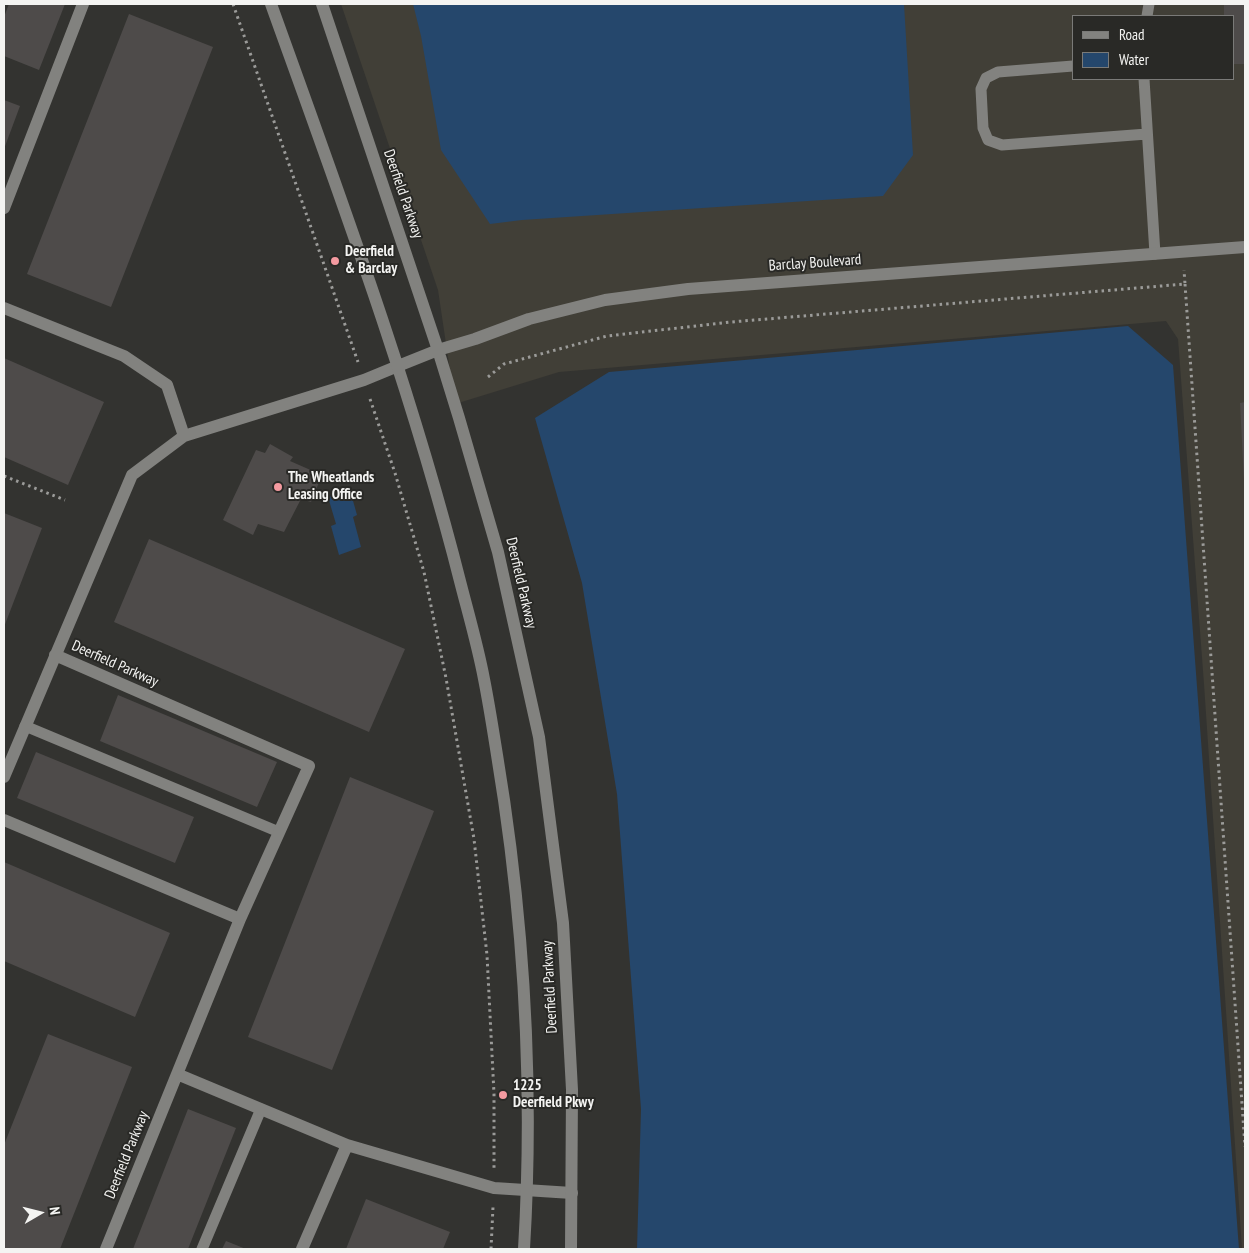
<!DOCTYPE html>
<style>
body{margin:0}
#map{position:relative;width:1249px;height:1253px;overflow:hidden;background:#333330;font-family:"PT Sans Narrow",sans-serif}
canvas{display:block}
.frame{position:absolute;inset:0;border:5px solid #f4f4f2;pointer-events:none}
.legend{position:absolute;left:1072px;top:15px;width:162px;height:65px;box-sizing:border-box;background:#292926;border:1px solid #7a7a78;margin:0;padding:6px 9px;list-style:none;font-size:15px;color:#f4f4f2}
.legend li{display:flex;align-items:center;gap:10px;height:25px}
.legend b{width:25px;border:1px solid #7a7a78}
.north{position:absolute;left:15px;top:1188px;width:50px;height:50px;-webkit-text-stroke:4px #292926;paint-order:stroke;rotate:82deg;font-size:14px;font-weight:700;line-height:20px;text-align:center;color:#f4f4f2}
.north::after{content:'';display:block;margin:auto;width:18px;height:22px;background:#f4f4f2;clip-path:polygon(50% 0,100% 100%,50% 72%,0 100%)}
</style>
<div id="map">
<canvas width="1249" height="1253"></canvas>
<div class="frame"></div>
<ul class="legend">
<li><b style="height:6px;background:#82827f"></b>Road</li>
<li><b style="height:14px;background:#25476c"></b>Water</li>
</ul>
<div class="north">N</div>
</div>
<script>
const ctx = document.querySelector('canvas').getContext('2d');
ctx.lineJoin = 'round';
function fill(path, color) {
  ctx.fillStyle = color;
  ctx.fill(path, 'evenodd');
}
function trace(path, color, width, dash) {
  ctx.strokeStyle = color;
  ctx.lineWidth = width;
  ctx.lineCap = dash ? 'butt' : 'round';
  ctx.setLineDash(dash || []);
  ctx.stroke(path);
}
function drawText(font, color, halo, rows, align = 'center') {
  ctx.font = font + ' "PT Sans Narrow",sans-serif';
  ctx.lineWidth = 4;
  ctx.setLineDash([]);
  ctx.textBaseline = 'middle';
  ctx.strokeStyle = halo;
  ctx.fillStyle = color;
  for (const [text, x, y, turn = 0] of rows) {
    ctx.save();
    ctx.translate(x, y);
    ctx.rotate((+turn || 0) * Math.PI / 180);
    ctx.textAlign = isNaN(turn) ? turn : align;
    if (halo) ctx.strokeText(text, 0, 0);
    ctx.fillText(text, 0, 0);
    ctx.restore();
  }
}
fill(new Path2D(`
 M341,4h904v1245h-3l-38,-565 -26,-345 -12,-18 -607,51 -104,32 -17,-114zM1073,16h160v63h-160z`), '#413f37');
fill(new Path2D(`
 M413,4h491l9,151 -30,41 -361,24 -32,4 -49,-74 -20,-114z
 M1128,326l45,39 66,884h-602l4,-140 -24,-315 -35,-211 -47,-165 74,-46z
 M350,490l7,25 -4,2 8,30 -22,8 -8,-29 5,-2 -8,-27z`), '#25476c');
fill(new Path2D(`
 M9,4h56l-26,66 -35,-14v-39z
 M1224,4h21v60h-12v-48h-9z
 M129,14l84,33 -102,260 -84,-33z
 M4,100l16,6 -16,43z
 M4,358l100,44 -36,83 -64,-28z
 M1245,402v78l-1,1 -4,-78z
 M270,444l23,13 -3,4 32,14 -11,27 -10,-3 -17,33 -26,-8 -5,11 -30,-15 33,-70 9,3z
 M4,513l38,15 -38,99z
 M149,539l256,110 -36,83 -255,-110z
 M118,695l159,67 -20,45 -157,-66z
 M36,752l158,65 -19,46 -158,-65z
 M350,777l84,34 -102,259 -84,-33z
 M4,862l166,71 -35,84 -131,-56z
 M48,1034l84,33 -72,182h-56v-104z
 M188,1109l48,19 -48,121h-55z
 M366,1199l84,33 -7,17h-97z
 M226,1241l20,8h-24z`), '#4e4b4a');
trace(new Path2D(`
 M233,4l125,358
 M1185,284l60,863
 M488,377l16,-13 103,-28 124,-14 454,-38 -1,-14
 M370,399l25,74 29,99 22,106 28,161 13,116 7,139v75
 M4,476l61,24
 M491,1249l2,-42`), '#9b9b99', 3, [2.5, 4]);
trace(new Path2D(`
 M1147,16l2,-12
 M1073,66l-75,6 -12,6 -5,11 2,39 5,12 14,5 145,-11
 M1144,79l11,175
 M25,726l254,106
 M202,1249l59,-140`), '#82827f', 11);
trace(new Path2D(`
 M4,208l79,-204
 M4,308l120,48 43,29 17,51
 M55,655l254,111 -69,153 -134,330
 M4,777l128,-302 52,-39 180,-56 34,-14
 M4,820l236,99
 M177,1074l170,71 147,43 78,5
 M302,1249l45,-104`), '#82827f', 12);
trace(new Path2D(`
 M271,4c69,192 140,383 190,581 8,31 17,62 23,94 5,25 9,51 13,76 27,163 37,329 27,494
 M322,4l116,346 21,68 39,134 41,185 24,186 9,167 -1,159
 M398,366l40,-16 37,-11 54,-20 76,-19 83,-11 557,-42`), '#82827f', 12);
for (const [x, y, r, color] of [
 [335,261,5,"#f49aa0"],
 [278,487,5,"#f49aa0"],
 [503,1095,5,"#f49aa0"]
]) {
  const dot = new Path2D();
  dot.arc(x, y, r, 0, 2 * Math.PI);
  ctx.fillStyle = color;
  ctx.fill(dot);
  trace(dot, '#292926', 2);
}
drawText('15px', '#f4f4f2', '#292926', [
 ["Deerfield Parkway",403,194,71],
 ["Barclay Boulevard",815,263,-4],
 ["Deerfield Parkway",521,583,77],
 ["Deerfield Parkway",115,664,24],
 ["Deerfield Parkway",550,987,-93],
 ["Deerfield Parkway",127,1155,-68]
]);
drawText('bold 15px', '#f4f4f2', '#292926', [
 ["Deerfield",345,252],
 ["& Barclay",345,269],
 ["The Wheatlands",288,478],
 ["Leasing Office",288,495],
 ["1225",513,1086],
 ["Deerfield Pkwy",513,1103]
], 'left');
</script>
